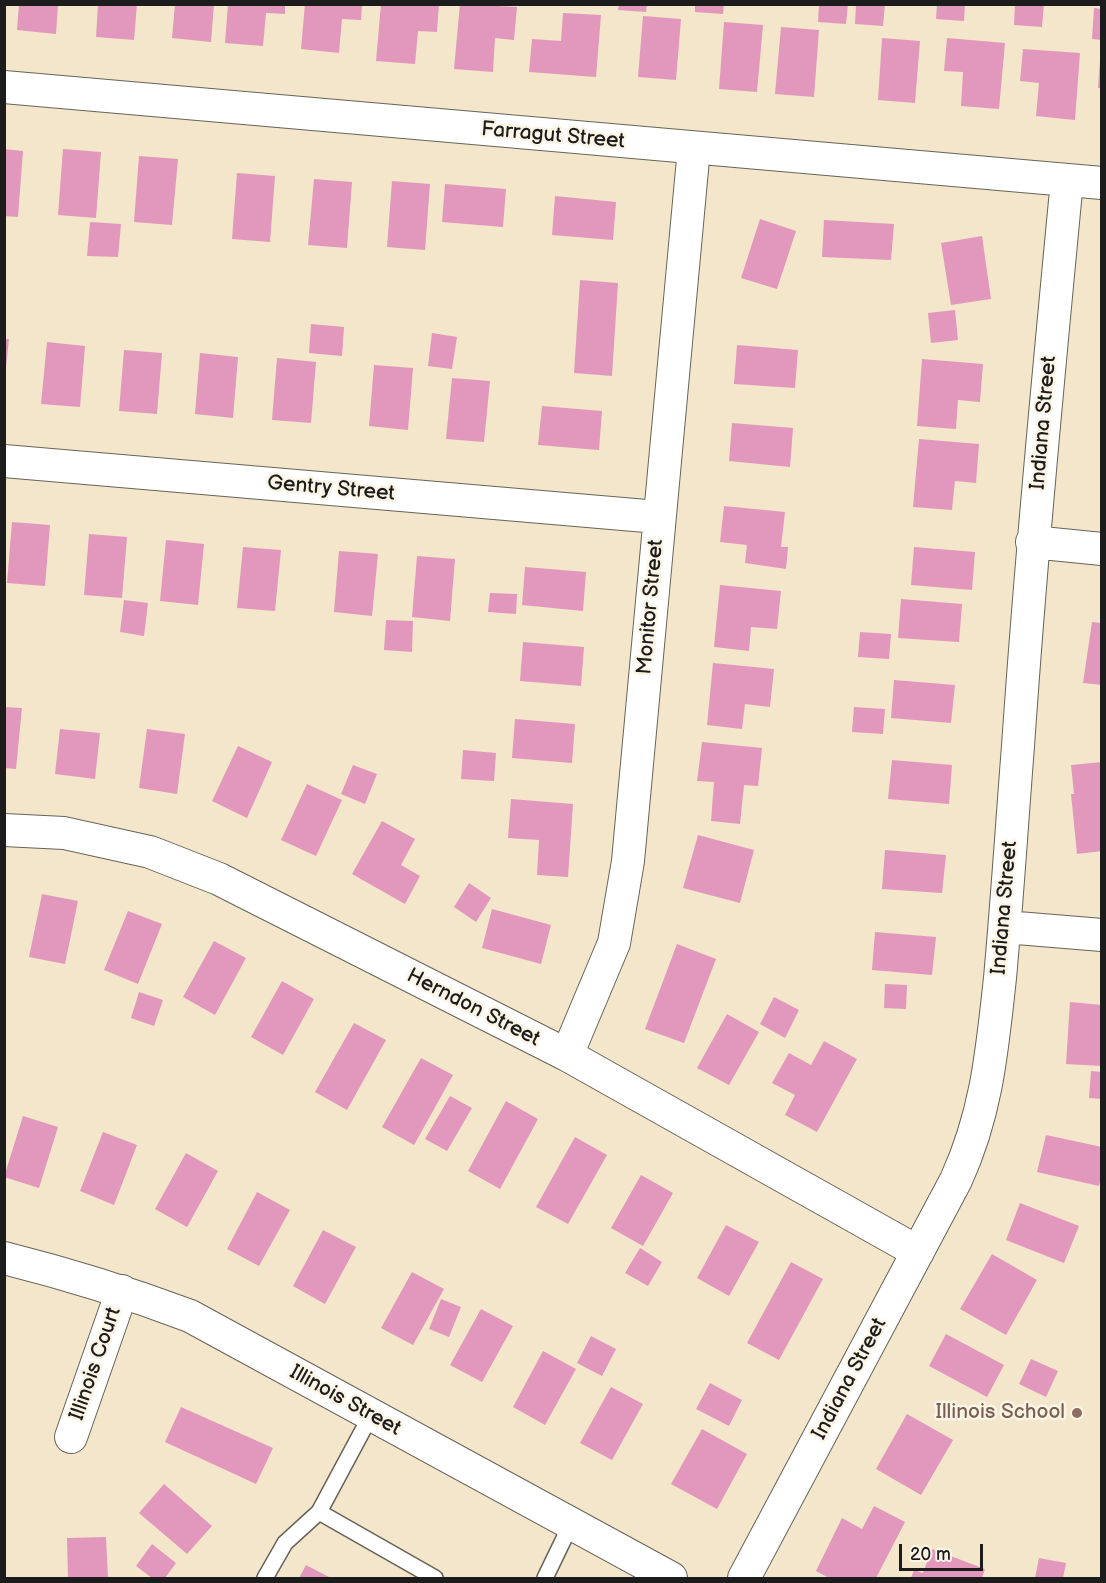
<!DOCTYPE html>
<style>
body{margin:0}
#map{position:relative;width:1106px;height:1583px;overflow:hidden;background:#f3e6cb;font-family:"Balsamiq Sans",sans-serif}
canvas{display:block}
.frame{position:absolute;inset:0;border:6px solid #1c1c1c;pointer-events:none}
.scale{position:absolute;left:899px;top:1544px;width:84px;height:27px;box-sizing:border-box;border:3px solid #1c1c1c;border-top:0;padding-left:8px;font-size:18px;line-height:21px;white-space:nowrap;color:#1c1c1c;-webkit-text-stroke:4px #fcf5e5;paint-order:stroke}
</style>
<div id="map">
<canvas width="1106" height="1583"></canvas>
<div class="frame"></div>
<div class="scale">20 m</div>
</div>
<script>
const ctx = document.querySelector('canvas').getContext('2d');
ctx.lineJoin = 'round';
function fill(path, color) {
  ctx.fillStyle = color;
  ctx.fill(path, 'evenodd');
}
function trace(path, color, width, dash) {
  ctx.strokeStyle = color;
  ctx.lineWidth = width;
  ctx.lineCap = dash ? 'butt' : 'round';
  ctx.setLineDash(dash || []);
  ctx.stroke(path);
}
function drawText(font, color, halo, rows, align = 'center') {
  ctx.font = font + ' "Balsamiq Sans",sans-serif';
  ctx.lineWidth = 5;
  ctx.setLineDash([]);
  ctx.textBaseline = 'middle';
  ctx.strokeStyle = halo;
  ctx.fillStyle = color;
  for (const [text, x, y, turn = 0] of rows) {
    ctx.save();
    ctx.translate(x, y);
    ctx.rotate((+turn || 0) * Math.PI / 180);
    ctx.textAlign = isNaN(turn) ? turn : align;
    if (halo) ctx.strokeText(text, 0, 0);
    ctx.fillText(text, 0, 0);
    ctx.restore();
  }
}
fill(new Path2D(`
 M19,4h39l-2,30 -39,-4z
 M98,4h39l-3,36 -38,-3z
 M175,4h39l-3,38 -39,-4z
 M228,4h57v10l-19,-1 -3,33 -38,-3z
 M305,4h57l-1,16 -19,-1 -3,34 -38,-4z
 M381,4h58l-2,28 -19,-1 -3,33 -39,-3z
 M460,4l57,3 -3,33 -19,-2 -2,34 -39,-3z
 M619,4h28l-1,8 -28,-2z
 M695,4h29l-1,10 -28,-2z
 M819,4h29l-2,20 -28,-2z
 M856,4h29l-2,22 -28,-2z
 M937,4h28l-1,17 -28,-2z
 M1015,4h29l-2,23 -28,-2z
 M1094,8l8,1v31l-10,-1z
 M563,13l38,2 -5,62 -67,-5 3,-33 29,2z
 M643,16l38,3 -5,61 -38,-3z
 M724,22l39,3 -6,67 -38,-3z
 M781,27l38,3 -5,67 -39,-3z
 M882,38l38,3 -5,62 -37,-3z
 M947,38l58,5 -6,66 -38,-3 2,-34 -19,-1z
 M1023,49l57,4 -5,67 -39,-4 3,-33 -19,-2z
 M1100,60h2v28h-4z
 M4,149l19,2 -5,66 -14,-1z
 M63,149l38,3 -5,66 -38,-3z
 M139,156l39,3 -6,66 -38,-3z
 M237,173l38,3 -5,66 -38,-3z
 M314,179l38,3 -5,66 -39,-3z
 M392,181l38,3 -5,66 -38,-3z
 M445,184l61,5 -3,38 -61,-5z
 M555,196l61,6 -3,38 -61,-5z
 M760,219l36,12 -19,58 -36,-11z
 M824,220l70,4 -3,36 -69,-3z
 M90,222l31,2 -3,33 -31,-1z
 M982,236l9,63 -40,6 -10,-62z
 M580,280l38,3 -6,93 -38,-3z
 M955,310l3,30 -27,3 -3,-30z
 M311,324l33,3 -2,29 -33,-3z
 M432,333l25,4 -5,32 -24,-3z
 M4,339h5l-3,29h-2z
 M47,342l38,4 -5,61 -39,-3z
 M737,345l61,5 -3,38 -61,-4z
 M124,350l38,3 -5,61 -38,-3z
 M200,353l38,4 -5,61 -38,-4z
 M277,358l39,4 -5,61 -39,-3z
 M922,359l61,5 -3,38 -22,-2 -2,29 -39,-3z
 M374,365l39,3 -5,62 -39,-4z
 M452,378l38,3 -6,61 -38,-3z
 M542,406l60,5 -3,39 -61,-5z
 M732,423l61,5 -3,39 -61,-6z
 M919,439l60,5 -3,39 -21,-2 -3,29 -39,-3z
 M724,506l61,6 -4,35h7l-2,22 -41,-6 2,-18 -27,-3z
 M12,522l38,3 -5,61 -38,-3z
 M89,534l38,3 -5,61 -38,-3z
 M166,540l38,4 -6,61 -38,-4z
 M243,547l38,3 -6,61 -38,-3z
 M914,547l61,5 -3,38 -61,-5z
 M339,551l39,3 -6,62 -38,-4z
 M417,556l38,3 -5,62 -38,-4z
 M525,567l61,5 -3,39 -61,-6z
 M720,585l61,6 -4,38 -26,-2 -2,24 -35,-4z
 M490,593l27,1 -1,20 -28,-2z
 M901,599l61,5 -3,38 -61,-4z
 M124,600l24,3 -4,33 -24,-4z
 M386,620l27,1 -1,31 -28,-2z
 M1092,622l10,1v62l-19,-2z
 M860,632l31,2 -2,25 -31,-2z
 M523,642l61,5 -3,39 -61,-5z
 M713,663l61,6 -4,38 -25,-3 -3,25 -35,-4z
 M894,680l61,5 -4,38 -60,-5z
 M4,707l18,1 -6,61 -12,-1z
 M854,707l31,2 -2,25 -31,-2z
 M515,719l60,5 -3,39 -60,-5z
 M60,729l40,4 -5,46 -40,-5z
 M147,729l38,5 -8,60 -38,-6z
 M702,742l60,6 -4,38 -14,-1 -4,39 -29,-3 3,-39 -17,-1z
 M238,746l34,16 -25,56 -35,-17z
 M463,750l33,3 -2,28 -33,-2z
 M892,760l60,5 -3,39 -61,-5z
 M1102,762v89l-25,3 -6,-60h3l-3,-29z
 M353,765l24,9 -12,30 -24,-10z
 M307,784l35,16 -26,56 -35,-16z
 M511,799l62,5 -5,73 -31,-2 2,-35 -31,-2z
 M382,821l33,18 -14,26 19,11 -15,28 -53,-30z
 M698,835l56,15 -14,53 -57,-15z
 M885,850l61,5 -4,38 -60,-4z
 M469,883l22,15 -15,24 -22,-15z
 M42,894l36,7 -13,63 -36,-7z
 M492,909l59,16 -10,39 -59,-16z
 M128,911l34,13 -24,60 -34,-14z
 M875,932l61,5 -4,38 -60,-5z
 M214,941l32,17 -31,57 -32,-18z
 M677,944l39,15 -32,84 -39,-14z
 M282,981l32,18 -31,56 -32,-18z
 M885,984l22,1 -1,24 -22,-1z
 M139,992l24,8 -9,26 -23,-8z
 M774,997l25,13 -14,28 -25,-14z
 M1070,1002l32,3v61l-36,-2z
 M727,1014l32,18 -30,53 -32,-17z
 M354,1023l32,17 -39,70 -32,-18z
 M824,1041l33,18 -40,73 -32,-17 10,-20 -23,-12 17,-30 22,12z
 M421,1058l32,17 -39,70 -32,-18z
 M1091,1071l11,1v27l-13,-1z
 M450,1096l22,12 -25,43 -22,-12z
 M506,1101l32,18 -38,70 -32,-18z
 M23,1116l35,11 -19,61 -35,-11z
 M103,1132l34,13 -23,60 -34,-14z
 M1046,1135l56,12v25l-3,14 -62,-14z
 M575,1137l32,18 -39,69 -32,-17z
 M186,1153l32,18 -31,56 -32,-18z
 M641,1175l32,18 -30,53 -32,-18z
 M257,1192l33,18 -31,56 -32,-17z
 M1020,1203l59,23 -15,37 -58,-23z
 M726,1225l33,17 -30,54 -32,-18z
 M323,1230l33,17 -31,57 -32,-18z
 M640,1248l22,14 -14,24 -23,-13z
 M992,1254l45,26 -31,55 -46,-26z
 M791,1262l32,17 -44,81 -32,-17z
 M412,1272l32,17 -31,56 -32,-17z
 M441,1299l20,8 -12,30 -20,-8z
 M481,1309l32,17 -31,56 -32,-17z
 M946,1334l58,31 -17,32 -58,-31z
 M591,1336l25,13 -14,27 -25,-13z
 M543,1351l33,18 -31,56 -32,-18z
 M1031,1359l27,12 -12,26 -27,-13z
 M710,1383l32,17 -13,26 -33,-17z
 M611,1387l32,17 -31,56 -32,-17z
 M181,1407l92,41 -17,36 -91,-42z
 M907,1414l46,26 -32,55 -45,-26z
 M702,1429l45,25 -30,55 -46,-25z
 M164,1484l48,42 -25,28 -48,-41z
 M874,1506l31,16 -29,56h-47l-13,-7 26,-53 20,11z
 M106,1537l2,41h-40l-1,-40z
 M152,1544l24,19 -11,15h-13l-16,-12z
 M932,1549l53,20 -3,9h-71l3,-8 9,3z
 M1039,1558l27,5 -3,15h-28z
 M306,1565l25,13h-32z`), '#e298bc');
const lane = new Path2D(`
 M319,1512l116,66
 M265,1578l20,-35 34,-31 52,-97
 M545,1578l26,-54`);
const street = new Path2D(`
 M4,87l1098,96
 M4,461l654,56
 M1032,542l70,7
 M4,830l60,3 86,19 69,27 348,176 351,197
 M1005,927l97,8
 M567,1055l47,-112 14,-82 66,-713
 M4,1258c64,16 125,35 186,58l481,262
 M71,1437l51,-146
 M744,1578l212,-398c31,-68 36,-129 44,-202 7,-77 12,-155 18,-232 13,-189 31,-377 49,-566`);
trace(lane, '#676359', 18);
trace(street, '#676359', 34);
trace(lane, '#fff', 15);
trace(street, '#fff', 32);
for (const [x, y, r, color] of [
 [1077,1413,6,"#8d6e63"]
]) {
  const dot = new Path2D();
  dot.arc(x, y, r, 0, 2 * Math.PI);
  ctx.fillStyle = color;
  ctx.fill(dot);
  trace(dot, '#fcf5e5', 2);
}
drawText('21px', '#1c1c1c', '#fcf5e5', [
 ["Farragut Street",553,136,5],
 ["Indiana Street",1044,423,-85],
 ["Gentry Street",331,489,5],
 ["Monitor Street",651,607,-85],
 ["Indiana Street",1005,908,-85],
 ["Herndon Street",473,1008,27],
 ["Illinois Court",96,1364,-71],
 ["Indiana Street",850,1379,-62],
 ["Illinois Street",345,1401,29]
]);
drawText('21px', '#785e54', '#fcf5e5', [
 ["Illinois School",1065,1413]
], 'right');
</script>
